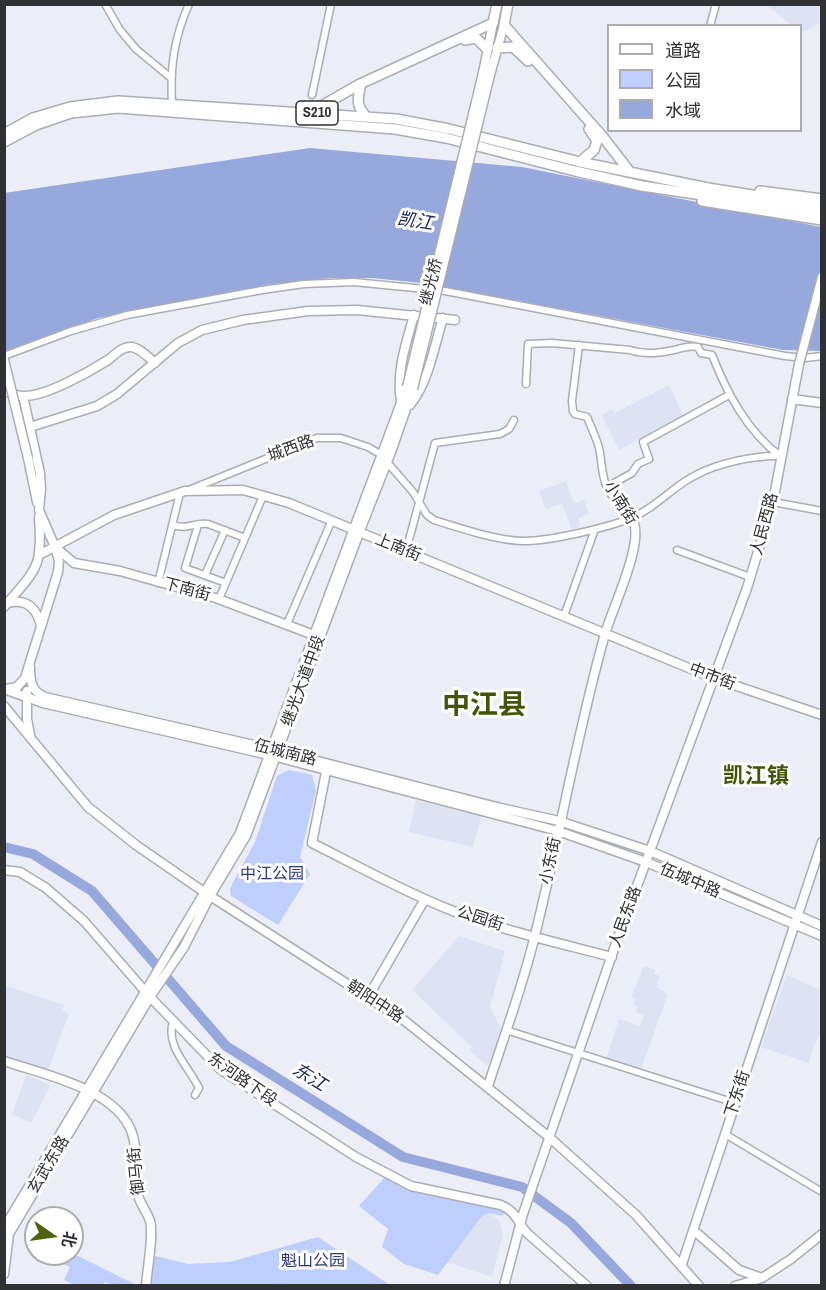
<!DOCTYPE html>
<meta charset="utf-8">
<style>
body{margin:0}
#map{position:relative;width:826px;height:1290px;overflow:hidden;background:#ebeef6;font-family:"Archivo Narrow","Noto Sans SC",sans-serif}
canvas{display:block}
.frame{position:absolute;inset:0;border:6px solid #303134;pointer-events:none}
.legend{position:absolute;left:607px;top:24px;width:195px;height:108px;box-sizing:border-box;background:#fff;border:2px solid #acadae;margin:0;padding:8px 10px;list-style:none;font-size:18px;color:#303134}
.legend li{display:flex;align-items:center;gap:12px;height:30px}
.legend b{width:30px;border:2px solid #acadae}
.north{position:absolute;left:24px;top:1206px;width:60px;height:60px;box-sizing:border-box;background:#fff;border:2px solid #acadae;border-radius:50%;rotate:103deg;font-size:16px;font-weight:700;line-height:24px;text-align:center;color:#303134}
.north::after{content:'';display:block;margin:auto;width:21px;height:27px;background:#4d630f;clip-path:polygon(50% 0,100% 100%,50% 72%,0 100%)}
</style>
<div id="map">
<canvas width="826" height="1290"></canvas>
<div class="frame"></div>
<ul class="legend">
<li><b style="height:8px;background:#fff"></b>道路</li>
<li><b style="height:16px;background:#becefd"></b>公园</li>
<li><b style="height:16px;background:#97a9dc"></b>水域</li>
</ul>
<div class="north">北</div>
</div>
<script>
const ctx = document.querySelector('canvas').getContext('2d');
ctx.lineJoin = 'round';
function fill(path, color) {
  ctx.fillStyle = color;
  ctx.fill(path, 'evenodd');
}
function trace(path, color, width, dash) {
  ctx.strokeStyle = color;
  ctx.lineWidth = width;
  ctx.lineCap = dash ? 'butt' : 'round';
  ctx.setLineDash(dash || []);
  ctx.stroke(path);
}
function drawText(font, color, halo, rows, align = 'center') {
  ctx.font = font + ' "Archivo Narrow","Noto Sans SC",sans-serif';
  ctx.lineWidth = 6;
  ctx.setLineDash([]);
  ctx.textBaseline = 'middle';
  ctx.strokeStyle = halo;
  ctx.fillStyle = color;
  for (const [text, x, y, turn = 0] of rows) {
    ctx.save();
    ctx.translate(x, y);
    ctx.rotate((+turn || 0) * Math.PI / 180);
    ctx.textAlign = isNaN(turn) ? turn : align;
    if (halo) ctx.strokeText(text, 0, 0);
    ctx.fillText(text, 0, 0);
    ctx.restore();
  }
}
fill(new Path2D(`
 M767,5h54v17l-15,9h-5l-1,-5 -9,-1z
 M669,385l14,30 -64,35 -17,-35 10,-6 3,4z
 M566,481l8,22 10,-3 5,14 -11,4 2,8 -8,4 -10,-26 -16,5 -7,-18z
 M416,800l65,16 -8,31 -64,-15z
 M459,936l46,15 -15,56 11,22 -10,35 -5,1 -17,-15 3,-3 -60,-57z
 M644,966l11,4 -1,4 6,2 -3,10 2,3 9,5 -28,78 -34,-13 13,-40 21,7 4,-11 -8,-3 2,-6 -4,-2 2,-5 -5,-1z
 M787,975l34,15v41l-9,20 -3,12 -48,-16z
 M7,986l57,19 -2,5 7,4 -21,56 -43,-15 -1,-61z
 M26,1075l25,10 -20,38 -19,-9z
 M489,1213l10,7 4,15 -11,42 -44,-15 34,-46z`), '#dde3f2');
fill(new Path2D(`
 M289,770l23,5 4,15 -16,67 10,17 -32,51 -47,-29 -1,-8 25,-46 22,-66z
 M385,1177l15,9 106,25 -4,5 -13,-3 -7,3 -44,59 -34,-11 -22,-17 6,-18 -29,-23z
 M318,1237l72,48 -250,1 2,-2 5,-30 41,10 42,-2z
 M72,1253l64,32h-23l-9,-3 -1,3h-29l-10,-5 6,-13 -25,-13z`), '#becefd');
fill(new Path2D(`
 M310,148l212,19 299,60v124l-38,-1 -361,-67 -50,-5h-41l-59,6 -174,34 -93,33 -1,-158z`), '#97a9dc');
trace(new Path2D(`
 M4,847l29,7 59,37 134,155 177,111 119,30 49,36 60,63`), '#97a9dc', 10);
const street = new Path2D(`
 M105,4l15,26 16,19 35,29
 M710,26l6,-22
 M312,95l19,-91
 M172,104c-2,-37 2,-66 17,-100
 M579,345l-7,56 1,10 2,3 12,3c4,10 9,20 12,31 3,12 2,25 7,37 5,14 17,22 25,33
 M4,356l67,-25 56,-16 135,-25 42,-6 50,-2 91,9 340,65 20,2 17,-2
 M526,384l2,-40 24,-1 78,7c15,5 29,3 44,0 9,-2 14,-5 24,-3l3,6 11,2c15,38 35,76 68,101
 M607,487l25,-14 6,-9 11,-5 -6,-17 86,-47
 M189,490l128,-52h24l27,9 12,7 33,38 14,23 7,5c25,8 65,21 90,21 26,0 83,-13 107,-23 25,-10 42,-32 65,-43 22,-12 60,-20 84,-19
 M773,502l49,9
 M172,525c18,5 22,-3 36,-1l37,14
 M198,525l-13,43 41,15
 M677,550l73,27
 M406,551l29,-108 65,-9 9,-5 5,-9
 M205,575l20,-45
 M158,583l22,-90
 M219,599l44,-103
 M564,616l31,-87
 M287,624l44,-102
 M173,1022c-8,24 16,45 26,66l-4,7
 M506,1030l229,73
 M725,1134l97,58`);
const secondary = new Path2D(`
 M483,73l10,-50
 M490,75l14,-50
 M4,391c6,2 13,5 19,5 22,1 66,-24 85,-36 8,-6 14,-14 24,-13 9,2 16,10 23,16
 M792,399l30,4
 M401,401c-5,-30 5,-57 13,-86
 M410,405c19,-24 24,-58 33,-87
 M30,427l67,-21 20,-12 61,-51 24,-13 41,-10 65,-9 49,-1 98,10
 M28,458l9,44
 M55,547l19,16 46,8 96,27 103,39
 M41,554l73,-39 71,-24 58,-1 46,13 424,175 109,37
 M8,603c19,-5 29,6 33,23
 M4,607c32,-38 39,-38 35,-90
 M30,667c0,14 1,24 15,30l226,52 230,59 58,13 91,30 172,75
 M4,689l39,14 226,52 289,76 88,31 176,74
 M6,689l11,-2 8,-9 33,-106 1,-11 -4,-14 -16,-37 2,-21 -1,-16 -17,-77
 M27,691v28l3,16
 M4,706l84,101 48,38 68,47 201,129 144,116 87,78 63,71
 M327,767l-15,76c46,23 92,49 141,68 51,20 106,32 159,46
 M4,870l16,2 26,16 38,33 66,76 71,73 135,87 55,29 90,19c17,8 15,16 26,28l60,53
 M368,997l57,-98
 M4,1061c41,14 113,28 128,72 7,19 1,40 5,59 2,11 10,19 13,29 4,14 -3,49 -4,65
 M488,1086c16,-50 35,-100 47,-151 25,-100 42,-202 70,-301 6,-23 43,-98 26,-116
 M4,1228l236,-395 167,-446
 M693,1232l5,2 41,36 23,8
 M682,1264l140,-422
 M4,1274l5,-40 141,-237 34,-50 26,-51 36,-60 113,-303 32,-81 22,-63
 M504,1286l19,-72 93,-271 131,-355 26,-86 26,-138
 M735,1286l27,-8 29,-19 31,-25`);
const primary = new Path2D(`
 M508,4l-4,21 99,112 27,35
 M465,40l11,-2 11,11
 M497,48l16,-1 15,14
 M360,88c-3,12 -3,20 7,29
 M311,112l49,-28 133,-61 4,-19
 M4,134l29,-16 37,-11 48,-6 278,18 53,10 131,33 128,26 114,18
 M4,142l32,-17 35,-12 47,-5 277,21 51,9 129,33 67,15 180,27
 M580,162l14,-12 3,-9 -8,-12
 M760,191l62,8
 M702,201l120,19`);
trace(street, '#aaadb5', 9);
trace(secondary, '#aaadb5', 11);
trace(primary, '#aaadb5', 12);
trace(street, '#fff', 6);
trace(secondary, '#fff', 8);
trace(primary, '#fff', 9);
const secondaryBridge = new Path2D(`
 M4,360l24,98
 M799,364l23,-87
 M407,387l76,-314
 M413,389l77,-314`);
trace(secondaryBridge, '#aaadb5', 11, []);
trace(secondaryBridge, '#fff', 8);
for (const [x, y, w] of [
 [317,113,42]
]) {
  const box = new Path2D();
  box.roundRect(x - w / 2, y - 12, w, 24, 4.5);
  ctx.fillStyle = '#fff';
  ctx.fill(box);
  trace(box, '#303134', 1.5);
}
drawText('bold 15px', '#303134', null, [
 ["S210",317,113]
]);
drawText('16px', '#303134', '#fff', [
 ["继光桥",432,282,-76],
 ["城西路",291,449,-20],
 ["小南街",620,503,58],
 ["人民西路",765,524,-75],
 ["上南街",398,548,22],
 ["下南街",187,590,15],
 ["中市街",712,677,21],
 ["继光大道中段",304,681,-70],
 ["伍城南路",285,753,14],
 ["小东街",551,861,-78],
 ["伍城中路",690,881,23],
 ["人民东路",626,917,-70],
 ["公园街",480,919,18],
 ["朝阳中路",375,1002,33],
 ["东河路下段",242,1080,35],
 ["下东街",738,1094,-72],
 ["玄武东路",49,1165,-59],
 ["御马街",137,1171,-96]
]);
drawText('16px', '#2a3977', '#fff', [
 ["中江公园",272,875],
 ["魁山公园",313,1262]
]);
drawText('italic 18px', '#1a2662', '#fff', [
 ["凯江",415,222,9],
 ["东江",309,1078,32]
]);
drawText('bold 22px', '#425608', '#fff', [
 ["凯江镇",756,777]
]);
drawText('bold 28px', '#425608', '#fff', [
 ["中江县",484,706]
]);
</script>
